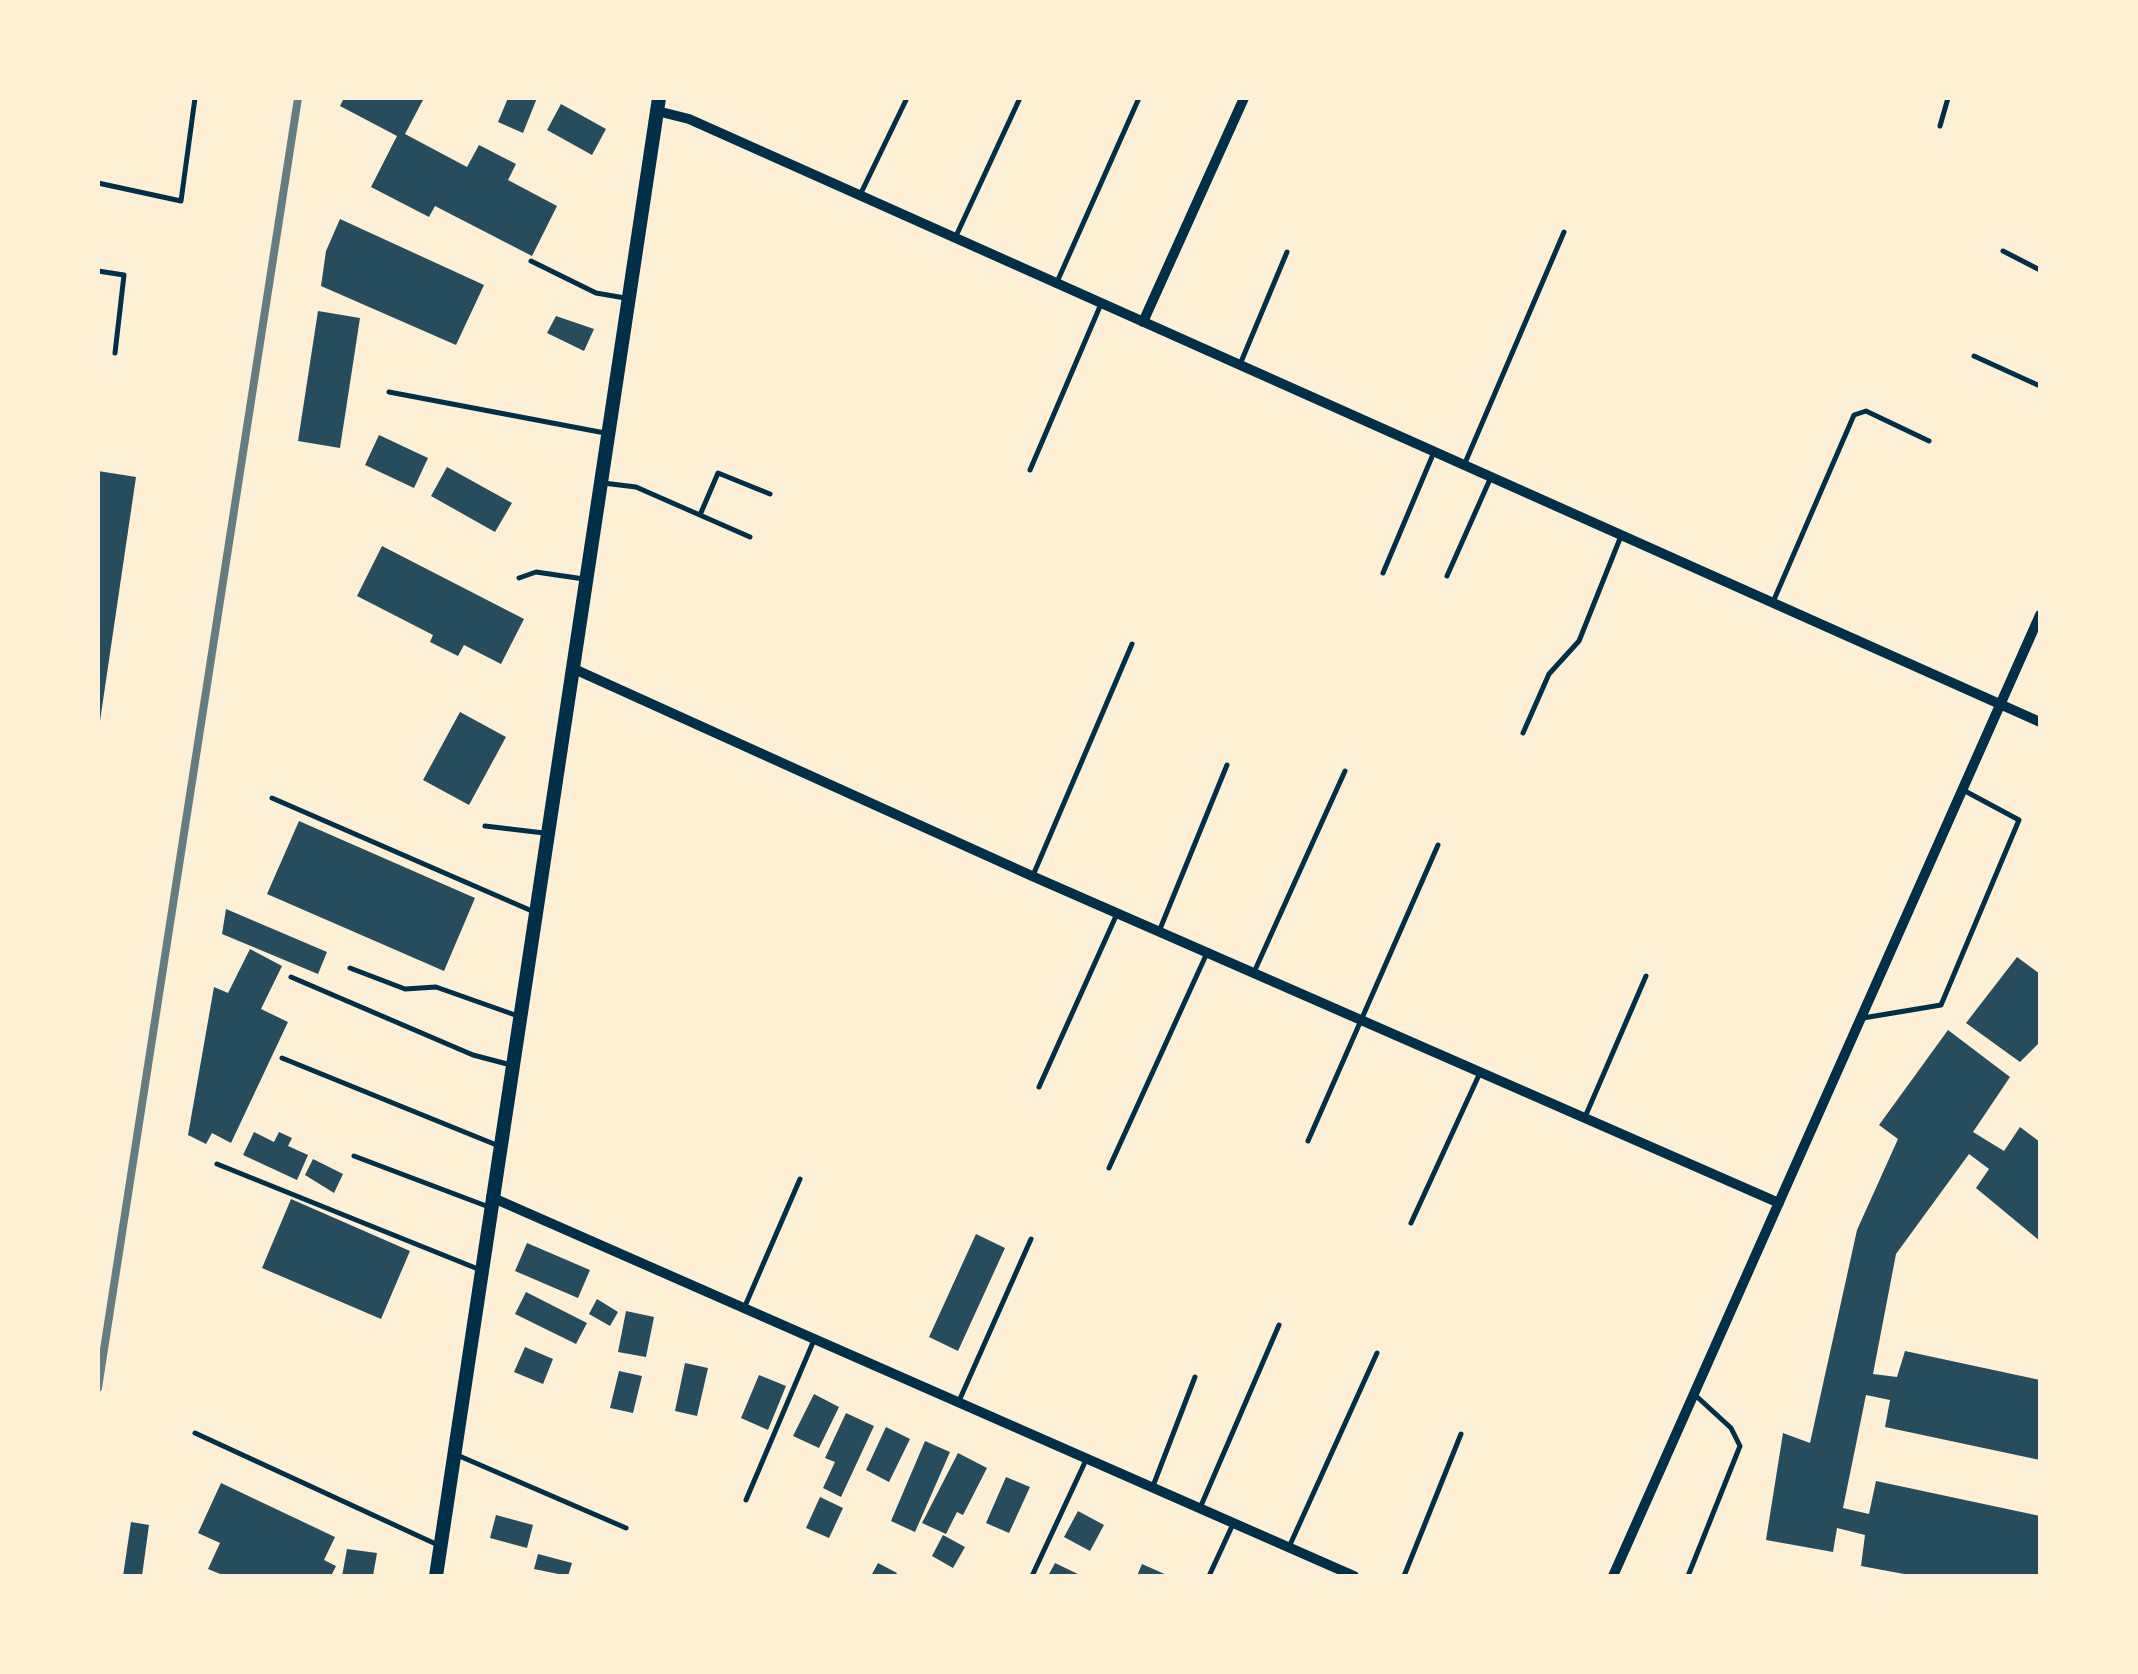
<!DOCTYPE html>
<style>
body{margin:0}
#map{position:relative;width:2138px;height:1674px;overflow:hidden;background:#fdf0d5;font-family:"Archivo Narrow",sans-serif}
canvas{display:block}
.frame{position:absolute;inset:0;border:100px solid #fdf0d5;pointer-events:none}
</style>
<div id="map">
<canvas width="2138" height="1674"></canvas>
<div class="frame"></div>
</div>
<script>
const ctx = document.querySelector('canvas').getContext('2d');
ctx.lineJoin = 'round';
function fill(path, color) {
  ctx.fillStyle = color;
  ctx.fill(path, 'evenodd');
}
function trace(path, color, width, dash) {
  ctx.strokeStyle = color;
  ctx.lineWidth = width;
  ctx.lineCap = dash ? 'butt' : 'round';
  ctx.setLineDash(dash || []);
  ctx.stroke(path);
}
fill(new Path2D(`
 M344,98h80l-19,36 62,33 12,-22 37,19 -8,16 49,26 -25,50 -97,-50 -6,11 -58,-30 26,-51 -57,-30z
 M508,98h29l-14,35 -25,-11z
 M561,104l45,25 -14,26 -45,-25z
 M340,219l144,66 -28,60 -135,-59 5,-35z
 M318,311l42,7 -20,130 -42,-7z
 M556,316l38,13 -10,22 -37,-18z
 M379,435l49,23 -14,30 -49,-23z
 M447,467l65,36 -17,29 -64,-36z
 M98,471l38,6 -36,244h-2z
 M382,546l142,73 -23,45 -37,-19 -6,11 -28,-14 3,-7 -76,-39z
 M460,712l46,25 -37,68 -46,-25z
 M299,821l176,77 -31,73 -177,-77z
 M226,909l101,43 -9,22 -96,-40z
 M250,949l32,17 -21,43 27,13 -57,121 -19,-10 -6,11 -18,-9 26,-148 14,6z
 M2017,957l23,17v68l-20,20 -54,-39z
 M1948,1030l62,47 -37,55 31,19 16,-24 20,15v99l-64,-53 13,-19 -20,-15 -73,100 -23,120 24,3 8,-26 135,29v80l-155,-33 5,-27 -24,-5 -23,113 26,6 7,-33 164,35v60h-125l-54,-10 4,-31 -28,-7 -4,24 -67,-12 17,-107 27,10 47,-213 41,-91 -19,-14z
 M254,1132l20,10 5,-10 13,6 -4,8 20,9 -11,25 -54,-25z
 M313,1159l30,15 -9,19 -29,-18z
 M291,1199l119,52 -29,68 -119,-51z
 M976,1234l29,14 -47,103 -29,-14z
 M527,1243l63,27 -12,28 -63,-27z
 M526,1292l61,31 -11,21 -61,-30z
 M597,1299l21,13 -8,14 -21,-12z
 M626,1311l28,6 -8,40 -28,-5z
 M525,1347l28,12 -10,25 -29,-12z
 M685,1363l23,5 -11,48 -22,-5z
 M619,1371l23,5 -9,37 -23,-5z
 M759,1375l27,11 -18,44 -27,-12z
 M814,1394l25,13 -20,41 -26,-12z
 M846,1413l28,13 -33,71 -18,-9 12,-26 -10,-4z
 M886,1427l24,12 -21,43 -23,-12z
 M925,1441l25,11 -35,80 -24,-11z
 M958,1453l29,15 -24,47 -6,-3 -11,22 -24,-11z
 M1006,1477l24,10 -21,46 -23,-10z
 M221,1483l114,54 -11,23 12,6 -5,10h-106l-17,-7 12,-26 -22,-10z
 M820,1497l23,11 -14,30 -23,-10z
 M1078,1511l26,14 -14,26 -26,-14z
 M496,1515l37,10 -6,23 -37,-10z
 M131,1522l18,3 -7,51h-19z
 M943,1535l22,12 -12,21 -21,-12z
 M347,1549l30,4 -4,23h-31z
 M538,1554l34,9 -4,13 -34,-7z
 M878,1563l19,10 -2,3h-24z
 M1055,1563l27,13h-34z
 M1142,1564l27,12h-32z`), '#264d5e');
trace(new Path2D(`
 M1940,126l8,-28
 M98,183l83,18 14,-103
 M861,193l46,-95
 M956,236l64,-138
 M2003,251l37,19
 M531,261l65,32 29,5
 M98,271l26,4 -9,78
 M1057,282l82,-184
 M1974,356l66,30
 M1241,362l46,-110
 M389,392l216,41
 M1465,463l99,-231
 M1030,470l71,-166
 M603,483l33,4 114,50
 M700,515l18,-42 52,21
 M1383,573l51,-121
 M1447,576l44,-99
 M519,578l17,-6 48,7
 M1773,602l81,-187 12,-4 63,30
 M1523,733l26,-59 30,-33 42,-105
 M272,798l260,113
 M485,826l59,7
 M1034,873l98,-229
 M1160,929l67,-164
 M350,968l55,21 31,-2 82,29
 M1255,970l90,-199
 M291,977l182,78 38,10
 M1863,1018l78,-13 78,-185 -54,-29
 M282,1058l217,88
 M1039,1087l77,-171
 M1585,1117l61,-141
 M1308,1141l130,-296
 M354,1156l135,51
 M217,1164l261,105
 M1109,1168l98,-215
 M1411,1223l68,-148
 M745,1306l55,-127
 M959,1401l72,-162
 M195,1433l243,112
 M457,1455l169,73
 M1153,1486l42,-109
 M746,1500l68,-160
 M1200,1508l79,-183
 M1289,1547l88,-194
 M1032,1576l54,-116
 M1209,1576l24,-52
 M1404,1576l57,-142
 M1688,1576l52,-130 -9,-18 -37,-34`), '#003049', 5);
trace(new Path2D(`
 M657,111l32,8 1351,603
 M1143,322l101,-224
 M572,668l460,208 747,327
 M491,1197l863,379
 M1613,1576l427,-961`), '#003049', 10);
trace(new Path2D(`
 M436,1576l223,-1478`), '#003049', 14);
trace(new Path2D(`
 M98,1388l200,-1290`), '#657d81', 8);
</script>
